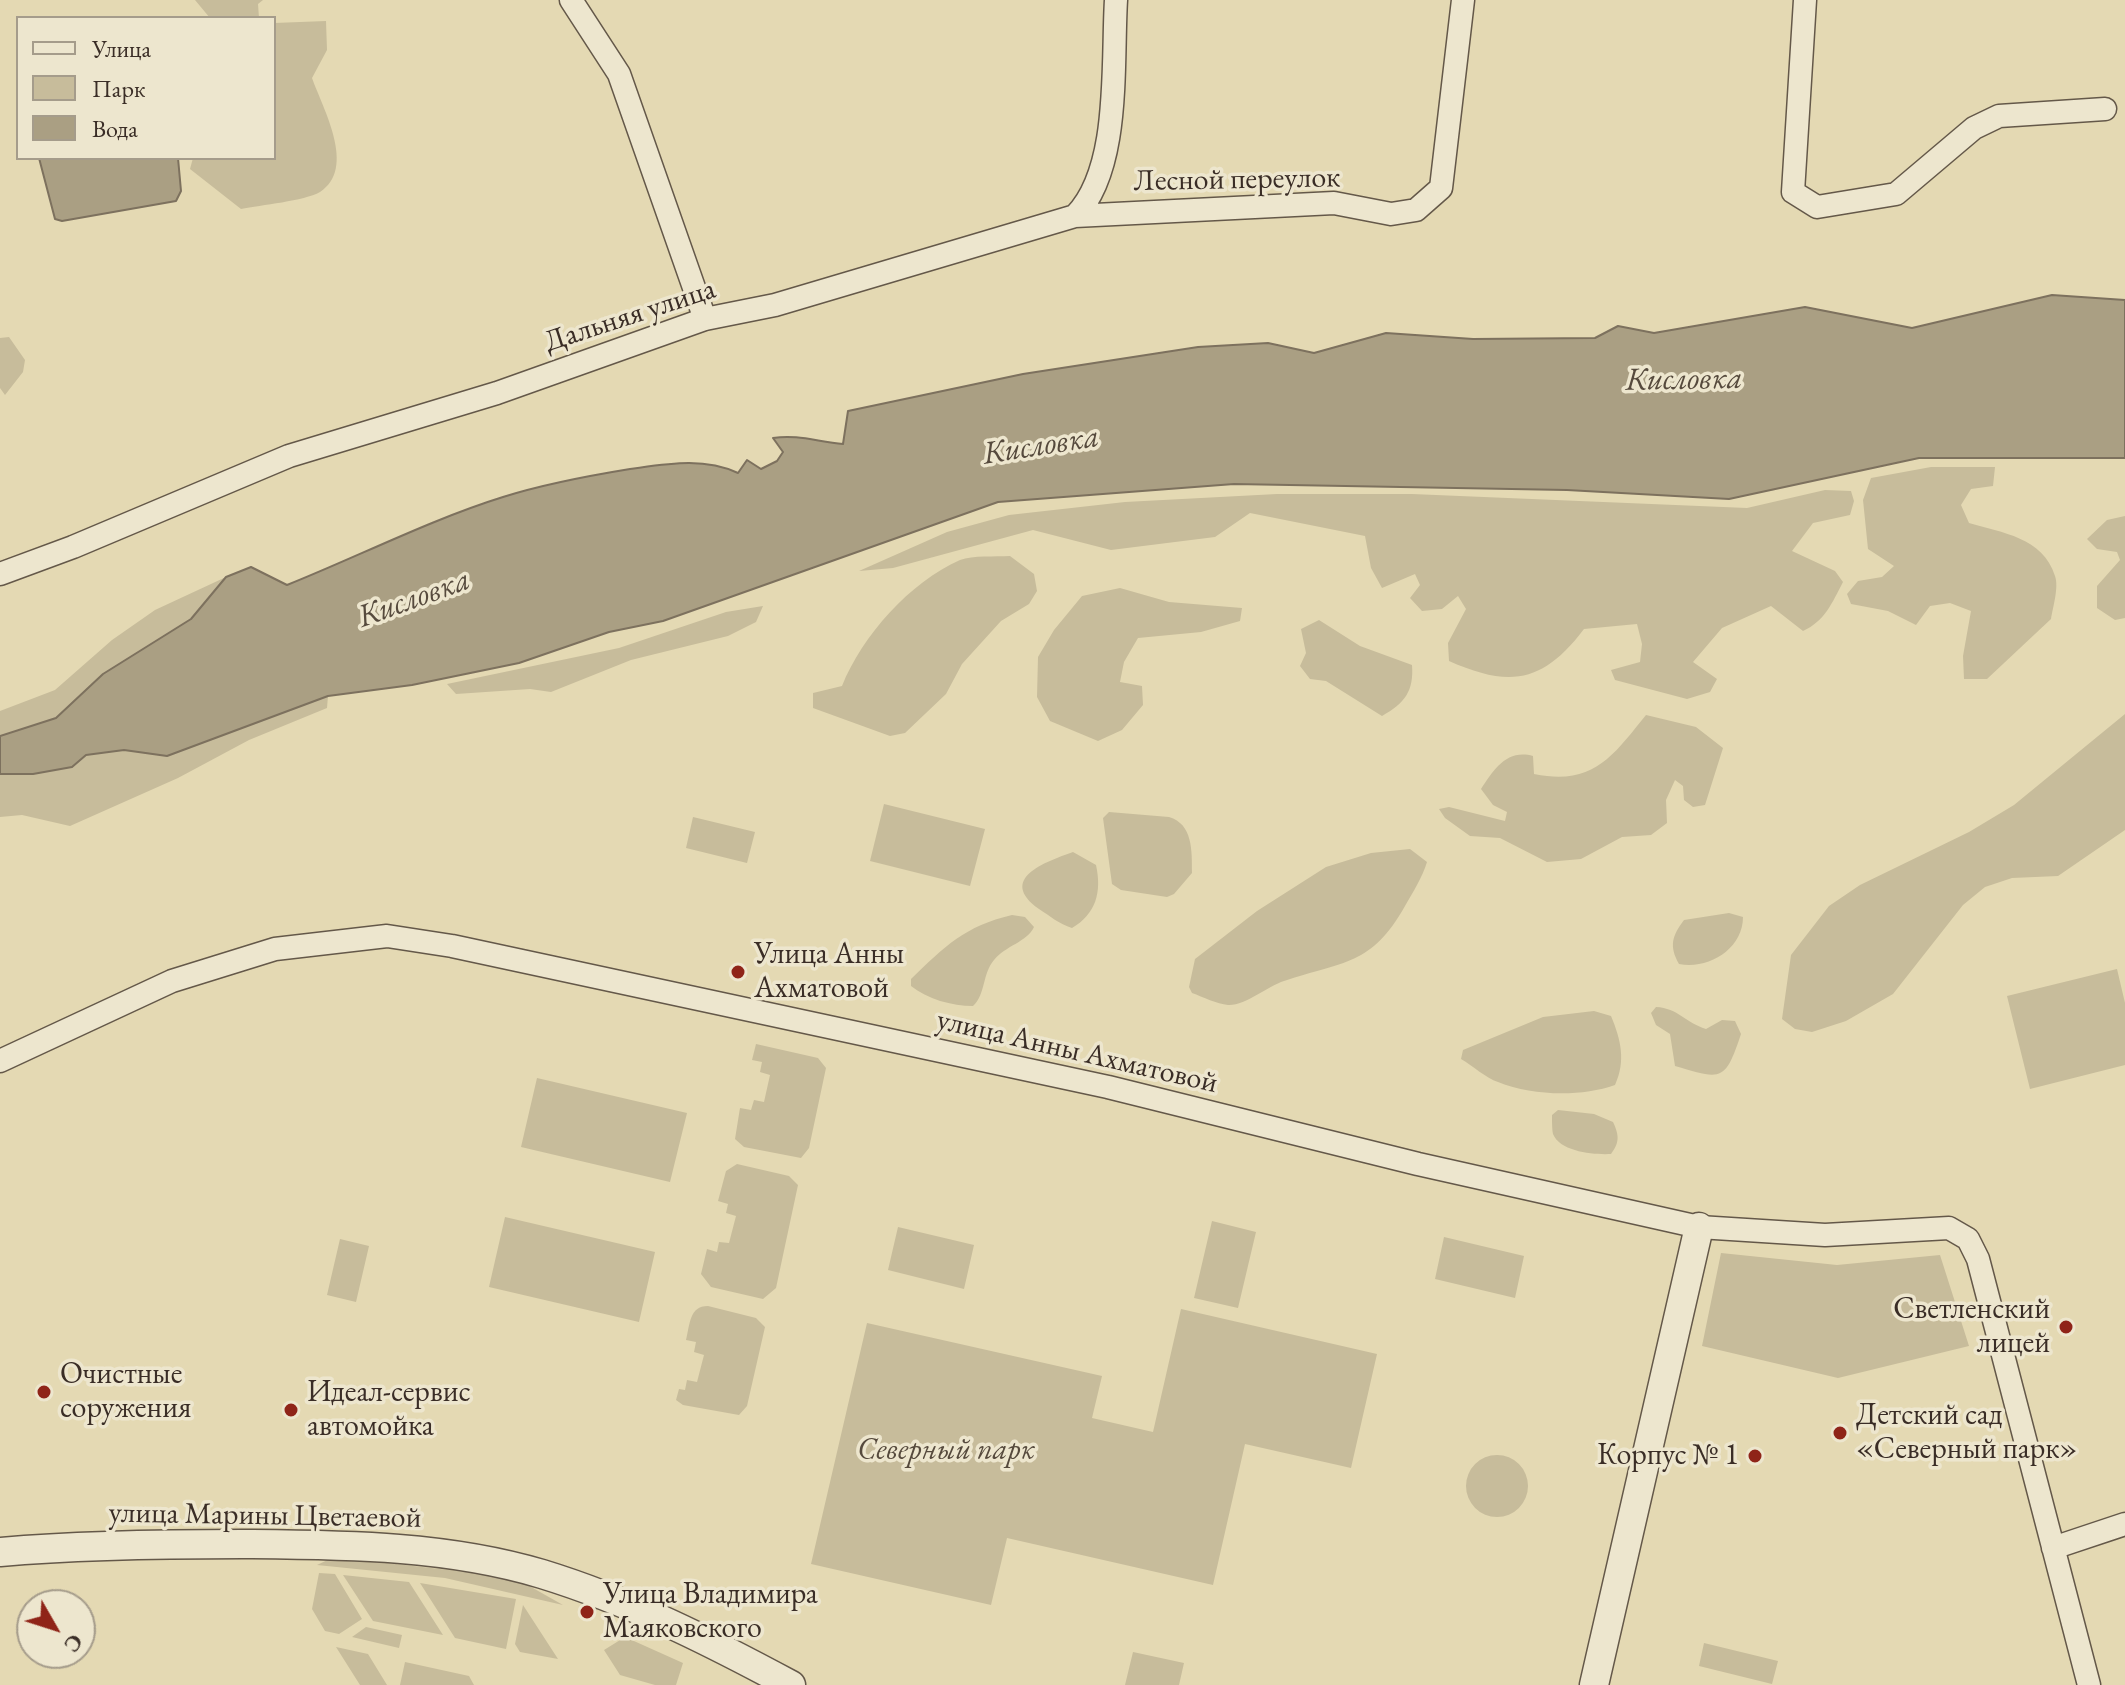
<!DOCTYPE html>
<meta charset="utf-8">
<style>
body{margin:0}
#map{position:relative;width:2125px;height:1685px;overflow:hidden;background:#e4d9b3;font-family:"EB Garamond",serif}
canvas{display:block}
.legend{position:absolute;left:16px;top:16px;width:260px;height:144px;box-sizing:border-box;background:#ede6ce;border:2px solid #a59c8b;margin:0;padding:10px 14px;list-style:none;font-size:24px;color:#3a2d26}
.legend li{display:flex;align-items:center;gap:16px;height:40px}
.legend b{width:40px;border:2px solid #a59c8b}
.north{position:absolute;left:16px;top:1589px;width:80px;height:80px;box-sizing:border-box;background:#ede6ce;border:2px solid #a59c8b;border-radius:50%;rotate:129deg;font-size:22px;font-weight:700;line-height:32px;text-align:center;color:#3a2d26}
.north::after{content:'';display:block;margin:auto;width:28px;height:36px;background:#8f2418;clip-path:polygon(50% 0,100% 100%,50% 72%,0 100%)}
</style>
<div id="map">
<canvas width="2125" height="1685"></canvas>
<ul class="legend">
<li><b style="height:10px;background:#ede6ce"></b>Улица</li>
<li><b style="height:22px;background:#c7bc9b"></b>Парк</li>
<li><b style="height:22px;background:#aa9f83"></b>Вода</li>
</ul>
<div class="north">С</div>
</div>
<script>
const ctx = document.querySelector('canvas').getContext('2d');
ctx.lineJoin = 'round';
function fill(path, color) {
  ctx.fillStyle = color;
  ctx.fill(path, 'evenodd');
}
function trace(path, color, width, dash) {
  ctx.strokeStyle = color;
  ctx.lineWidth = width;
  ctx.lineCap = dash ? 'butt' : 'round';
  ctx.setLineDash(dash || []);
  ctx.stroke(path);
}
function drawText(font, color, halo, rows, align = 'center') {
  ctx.font = font + ' "EB Garamond",serif';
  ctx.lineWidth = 7;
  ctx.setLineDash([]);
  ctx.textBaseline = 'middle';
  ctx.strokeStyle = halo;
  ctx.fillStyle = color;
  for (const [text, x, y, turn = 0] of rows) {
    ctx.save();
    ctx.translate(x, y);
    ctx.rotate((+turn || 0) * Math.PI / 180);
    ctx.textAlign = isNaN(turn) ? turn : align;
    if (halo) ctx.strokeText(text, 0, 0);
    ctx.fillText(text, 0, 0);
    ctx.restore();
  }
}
fill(new Path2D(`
 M195,0h68l-5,4 1,14h-49z
 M326,21l1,29 -15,28c11,31 45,90 8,114 -16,9 -59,13 -79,17l-51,-40 3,-11h81v-135z
 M9,337l16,23 -2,12 -18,23 -5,-7v-50z
 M1931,467h64l-2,19 -22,3 -10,16 8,18c33,10 74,14 86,53 4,11 -2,31 -4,43l-64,60h-23l-1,-23 8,-45 -21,-8 -20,3 -14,19 -28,-14 -37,-7 -4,-10 11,-13 24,-4 12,-11 -26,-17 -5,-49 8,-22z
 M1825,490l26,1 3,10 -4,14 -37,8 -21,28 43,20 8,11c-11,21 -18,39 -40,49l-32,-25 -49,22 -29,34 24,17 -7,13 -23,7 -72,-19 -4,-10 29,-8 2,-18 -5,-20 -53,5c-41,54 -74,59 -135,32l-1,-18 18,-34 -8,-13 -16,13 -20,2 -12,-13 10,-13 -5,-11 -33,14 -11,-20 -6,-32 -115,-23 -35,24 -104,13 -78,-20 -140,38 -34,3 88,-39 62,-17 116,-13 152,-8h135l335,14z
 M2125,516v102l-10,2 -18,-12v-22l23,-26 -3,-8 -20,-3 -10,-10 20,-19z
 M1010,556l24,18 3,17 -8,13 -28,17 -39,43 -16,30 -41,39 -15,3 -77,-28v-15l29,-7c20,-50 68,-104 118,-126 13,-5 35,-3 50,-4z
 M226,577l-35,42 -88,55 -47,44 -56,18v-25l55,-21 57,-50 43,-30z
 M1120,588l49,14 73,6 -2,13 -39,11 -63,6 -14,24 -4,20 22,4 1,19 -21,25 -24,11 -48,-20 -13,-24 1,-40 16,-27 28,-34z
 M763,606l-7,16 -28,14 -97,24 -80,32 -21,-3 -74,5 -9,-10 172,-36 107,-36z
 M1319,620l41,26 52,19c2,26 -7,38 -30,51l-56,-35 -16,-2 -10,-13 6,-13 -5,-24z
 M328,696l-1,12 -78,32 -71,38 -108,48 -48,-11 -22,2v-43h33l38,-7 15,-12 38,-5 43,6z
 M2125,714v116l-67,46 -46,2 -27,9 -22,18 -70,89 -47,27 -34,11 -17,-3 -13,-10 9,-64 38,-49 31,-21 109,-53 45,-27z
 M1646,715l50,12 27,21 -18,57 -12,2 -9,-7 -1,-14 -8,-6 -9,20 1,23 -16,12 -29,2 -41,22 -34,3 -47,-24 -30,-2 -25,-18 -6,-9 10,-2 56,14 2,-9 -14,-7 -12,-16c13,-19 25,-40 52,-33l1,18c59,12 78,-17 112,-59z
 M884,804l101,25 -15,57 -100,-25z
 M1109,812l60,5c24,7 23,34 23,56l-18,21 -7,3 -46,-7 -9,-6 -9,-66z
 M693,817l62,15 -8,31 -61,-15z
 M1410,849l17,13c-5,16 -14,30 -22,44 -34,60 -61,55 -121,75 -16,5 -39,25 -56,24 -11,-1 -25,-8 -36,-12l-3,-6 6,-28 62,-48 69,-44 45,-14z
 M1073,852l23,13c6,27 0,49 -24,63 -13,-4 -22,-12 -33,-19 -42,-30 6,-47 34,-57z
 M1729,913l14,4c0,32 -35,53 -64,47 -10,-18 -7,-28 5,-44z
 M1012,915l13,2 9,10c-7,15 -29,19 -40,33 -12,14 -8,34 -21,46 -21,0 -46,-7 -62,-20v-7c34,-33 54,-53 101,-64z
 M2117,969l8,34v62l-95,24 -23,-93z
 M1656,1007c22,1 30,16 50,22l16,-9 13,1 6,13c-16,48 -19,46 -66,32l-5,-32 -14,-9 -5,-12z
 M1594,1011l17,5c10,24 15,45 4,69 -34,12 -82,11 -117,-3 -12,-4 -25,-16 -37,-23l2,-9 80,-33z
 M756,1044l62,14 8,10 -17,80 -8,10 -57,-11 -9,-8 5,-31 11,2 3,-10 10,2 6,-27 -10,-3 2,-10 -10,-2z
 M537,1078l150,35 -17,69 -149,-35z
 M1558,1110l36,4 19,8c6,13 7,20 -2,32 -16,1 -51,-2 -58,-20 -1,-5 -1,-14 -1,-19z
 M737,1164l52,12 9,9 -22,103 -13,11 -52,-12 -10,-13 6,-25 10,3 2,-10 10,1 7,-27 -10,-3 2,-9 -10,-3 8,-30z
 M505,1217l150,35 -16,70 -150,-35z
 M1212,1221l44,11 -18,76 -44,-10z
 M898,1227l76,18 -10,44 -76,-19z
 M1444,1237l80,19 -9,42 -80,-19z
 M340,1239l29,7 -13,56 -29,-7z
 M1721,1253l116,12 103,-10 29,91 -131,32 -136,-32z
 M708,1306l48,12 9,9 -18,79 -8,9 -56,-10 -7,-5 3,-11 6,1 2,-10 10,2 7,-27 -10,-3 2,-10 -10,-2c4,-15 3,-34 22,-34z
 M1181,1309l196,45 -26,114 -106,-24 -32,141 -206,-47 -16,67 -180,-41 56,-241 235,53 -10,42 61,14z
 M1466 1486a31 31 0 1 1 62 0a31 31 0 1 1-62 0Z
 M334,1557l150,17 40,9 39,22 -118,-27 -128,-13z
 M319,1573l16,1 27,45 -23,15 -14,-3 -13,-22z
 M343,1575l66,7 34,53 -70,-14z
 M420,1583l96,16 -10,50 -51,-11z
 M523,1605l35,54 -38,-7 -5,-8z
 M366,1627l36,8 -3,13 -47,-11z
 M625,1637l58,26 -7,22h-21l-35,-10 -16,-25z
 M1704,1643l74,18 -6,23 -73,-18z
 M336,1647l32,7 19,31h-27z
 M1133,1652l51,11 -5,22h-54z
 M405,1662l64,14 5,9h-74z`), '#c7bc9b');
const water = new Path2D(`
 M39,158h139l3,33 -5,10 -114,20 -7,-2z
 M2052,295l73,5v158h-206l-190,41 -162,-9 -333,-6 -236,18 -335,119 -54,11 -90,31 -107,22 -84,11 -161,60 -43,-6 -38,5 -14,12 -39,7h-33v-38l56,-18 47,-44 88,-55 35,-42 25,-10 36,18c70,-28 145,-66 216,-88 41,-13 84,-21 127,-28 37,-5 73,-12 108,4l9,-13 14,9 16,-8 6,-9 -10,-14c25,-4 45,4 70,6l5,-33 175,-37 175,-27 70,-4 46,10 72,-20 87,6 122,-1 23,-12 36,7 151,-26 107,21z`);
fill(water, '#aa9f83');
trace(water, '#7d715e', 2);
const minor = new Path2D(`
 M571,0l48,74 86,245
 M1805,0l-12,192 24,15 79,-13 78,-66 25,-12 106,-7
 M1075,216l259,-13 57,11 25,-4 25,-22 22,-188
 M0,574l73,-27 216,-91 208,-63 208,-74 70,-14 300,-89c46,-47 37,-152 41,-216
 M0,1061l172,-80 103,-32 112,-13 65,10 656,141 310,77 281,63 126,8 124,-7 19,11 10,20 111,426
 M2053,1548l72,-24`);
const tertiary = new Path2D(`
 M0,1552c80,-7 162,-8 242,-8 101,1 203,1 300,30 88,27 169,68 249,111
 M1594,1685l105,-458`);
trace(minor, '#645849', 25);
trace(tertiary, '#645849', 31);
trace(minor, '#ede6ce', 22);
trace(tertiary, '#ede6ce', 28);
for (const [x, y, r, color] of [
 [738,972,8,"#8f2418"],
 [2066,1327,8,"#8f2418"],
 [44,1392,8,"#8f2418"],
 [291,1410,8,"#8f2418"],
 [1840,1433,8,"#8f2418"],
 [1755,1456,8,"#8f2418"],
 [587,1612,8,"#8f2418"]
]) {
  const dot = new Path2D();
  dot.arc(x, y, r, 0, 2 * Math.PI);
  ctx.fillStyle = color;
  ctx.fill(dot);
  trace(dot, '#ede6ce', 3);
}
drawText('30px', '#3a2d26', '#ede6ce', [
 ["Лесной переулок",1237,180,-1],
 ["Дальняя улица",630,316,-18],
 ["улица Анны Ахматовой",1077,1052,13],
 ["улица Марины Цветаевой",265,1516,1]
]);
drawText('30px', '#3a2d26', '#ede6ce', [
 ["Улица Анны",754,955],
 ["Ахматовой",754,989],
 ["Светленский",2050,1310,"right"],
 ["лицей",2050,1344,"right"],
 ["Очистные",60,1375],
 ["соружения",60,1409],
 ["Идеал-сервис",307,1393],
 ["автомойка",307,1427],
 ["Детский сад",1856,1416],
 ["«Северный парк»",1856,1450],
 ["Корпус № 1",1739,1456,"right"],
 ["Улица Владимира",603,1595],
 ["Маяковского",603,1629]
], 'left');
drawText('italic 30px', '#564a3d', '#ede6ce', [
 ["Северный парк",946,1451]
]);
drawText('italic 32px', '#564a3d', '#ede6ce', [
 ["Кисловка",1684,380,-1],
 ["Кисловка",1041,446,-9],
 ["Кисловка",414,599,-20]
]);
</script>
